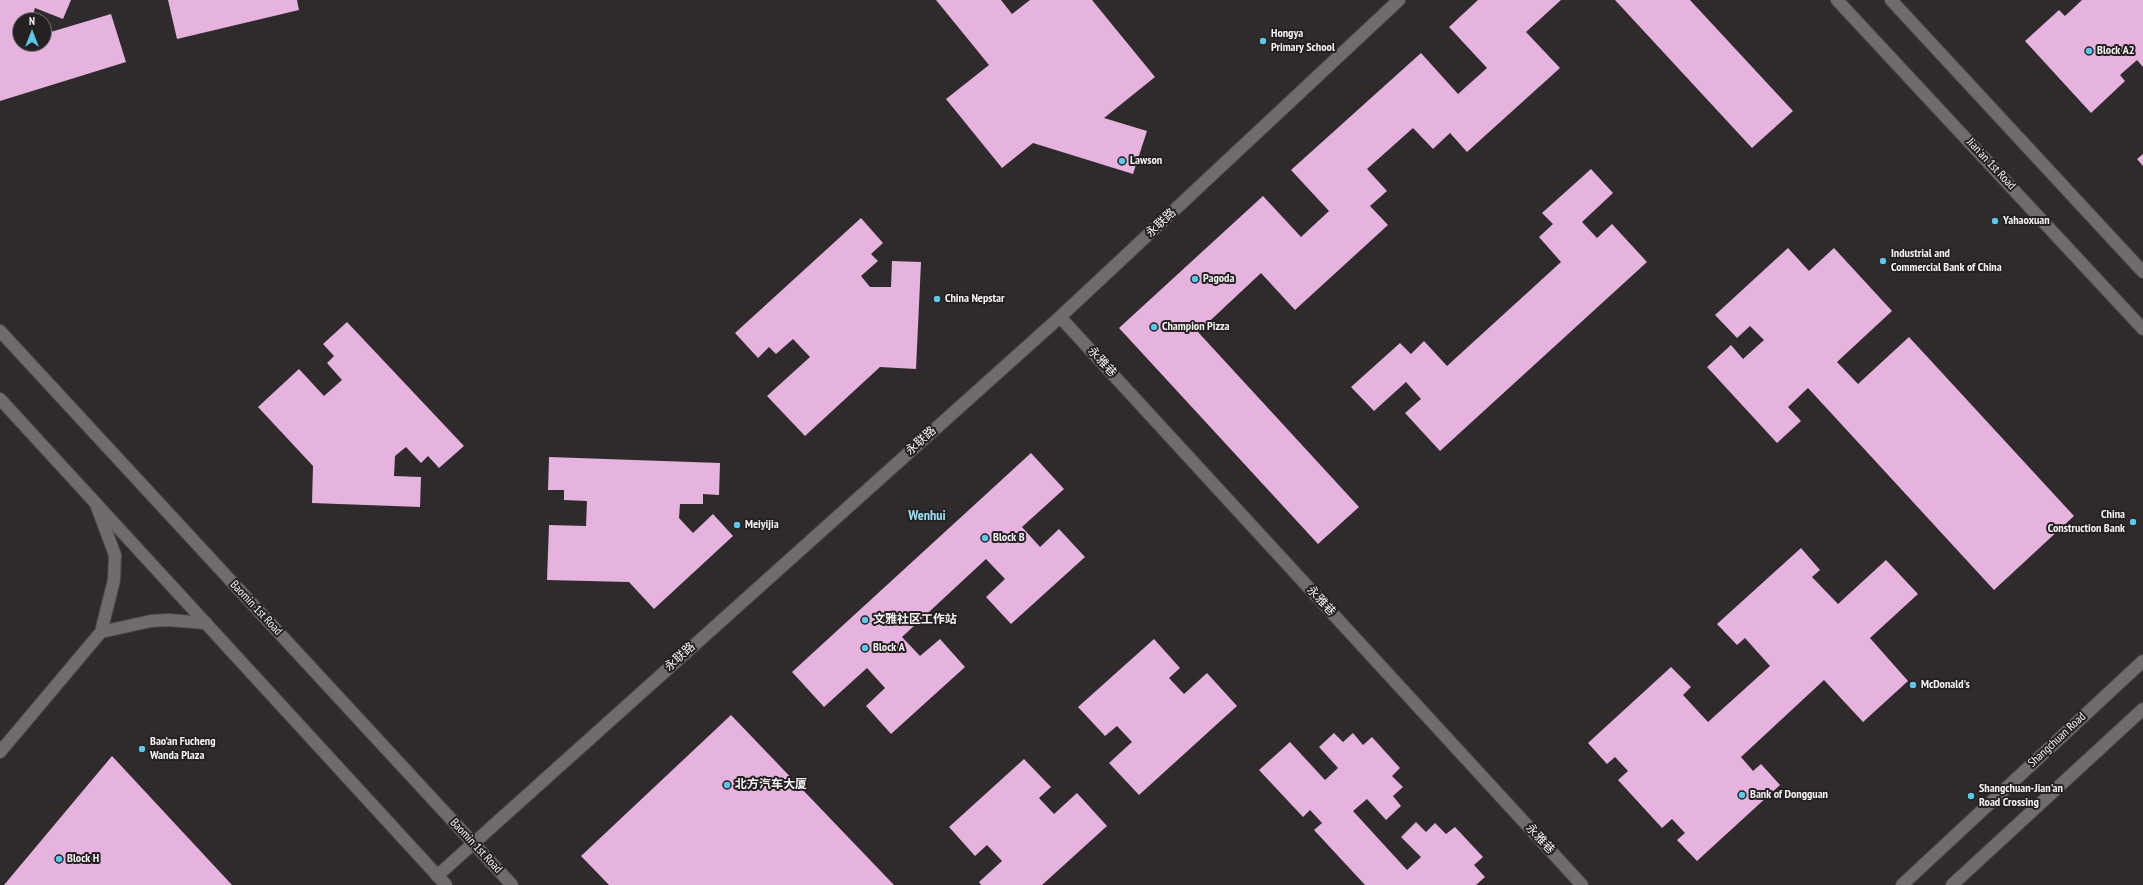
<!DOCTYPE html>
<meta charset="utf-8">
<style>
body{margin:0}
#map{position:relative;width:2143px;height:885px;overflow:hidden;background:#2f2b2c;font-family:"PT Sans Narrow",sans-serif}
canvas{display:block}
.north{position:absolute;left:12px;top:12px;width:40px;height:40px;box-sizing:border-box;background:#252122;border:1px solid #777475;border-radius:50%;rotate:0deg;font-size:11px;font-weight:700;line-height:16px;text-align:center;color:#f3f1f1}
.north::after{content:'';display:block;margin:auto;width:14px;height:18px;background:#5dc7e8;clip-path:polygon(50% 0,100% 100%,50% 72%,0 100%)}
</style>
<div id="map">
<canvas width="2143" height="885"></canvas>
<div class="north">N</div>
</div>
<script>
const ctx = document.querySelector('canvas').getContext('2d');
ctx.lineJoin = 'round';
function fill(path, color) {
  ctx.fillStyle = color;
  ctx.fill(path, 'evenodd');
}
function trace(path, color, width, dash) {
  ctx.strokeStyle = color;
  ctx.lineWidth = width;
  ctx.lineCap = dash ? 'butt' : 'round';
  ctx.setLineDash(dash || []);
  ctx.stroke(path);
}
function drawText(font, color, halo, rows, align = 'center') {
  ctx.font = font + ' "PT Sans Narrow","Noto Sans SC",sans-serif';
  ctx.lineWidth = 4;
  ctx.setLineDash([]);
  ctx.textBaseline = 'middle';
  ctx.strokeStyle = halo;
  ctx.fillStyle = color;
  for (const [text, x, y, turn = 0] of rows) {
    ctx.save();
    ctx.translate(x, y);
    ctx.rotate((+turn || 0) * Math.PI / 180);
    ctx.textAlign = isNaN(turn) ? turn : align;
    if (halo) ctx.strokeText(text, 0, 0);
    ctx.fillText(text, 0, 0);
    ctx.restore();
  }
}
fill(new Path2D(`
 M0,0h71l-8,19 -28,-11 -4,12h-11v24h24v-10l67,-20 15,48 -126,39z
 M168,0h129l2,10 -122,29z
 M936,0h65l11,14 18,-14h62l63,77 -51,41 43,13 -14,43 -100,-31 -31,25 -56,-69 43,-34z
 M1478,0h83l-35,32 34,36 -93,84 -17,-19 -17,16 -20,-21 -46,41 20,22 -17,15 18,19 -93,85 -34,-37 -63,59 161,175 -41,37 -199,-216 144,-132 38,41 28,-26 -38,-41 130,-117 37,41 29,-26 -38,-41z
 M1615,0h75l103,111 -41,37z
 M2082,0h61v67l-6,-7 -17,15 5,6 -34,32 -66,-72 34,-31 6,6z
 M2143,154v12l-6,-7z
 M1591,169l22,24 -31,29 15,16 15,-14 35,38 -207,189 -35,-38 16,-14 -15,-17 -32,29 -23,-24 49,-44 11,11 13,-13 23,25 114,-104 -22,-25 14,-13 -11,-11z
 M861,218l22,25 -12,11 7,7 -17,15 9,11h21l1,-26 29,1 -5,107 -36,-2 -75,69 -38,-40 43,-39 -17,-18 -17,15 -7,-7 -11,11 -23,-25z
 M1788,248l21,23 25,-23 58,63 -55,51 21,22 51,-47 165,179 -80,74 -186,-202 -20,19 13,14 -24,22 -70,-76 24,-22 12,14 21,-19 -14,-14 -13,12 -22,-23z
 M347,322l117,124 -25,22 -11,-12 -7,7 -15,-16 -11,9 -1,20 27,1 -1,30 -108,-4 1,-37 -55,-59 41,-38 25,27 18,-16 -15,-17 7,-7 -11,-12z
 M1031,453l33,36 -42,38 18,20 19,-18 26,28 -74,67 -25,-27 19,-18 -19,-20 -84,78 18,19 20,-17 25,28 -74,67 -25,-28 19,-18 -18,-20 -43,39 -32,-35z
 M549,457l171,6 -1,32 -16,-1v10h-23l-1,14 14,15 20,-19 20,22 -79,73 -25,-27 -82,-2 2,-55 37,1 1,-25 -23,-1v-10h-16z
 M1801,548l19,22 -8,7 26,27 48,-44 32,34 -48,44 38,43 -45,41 -39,-42 -83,77 12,14 8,-7 19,21 -83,76 -20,-21 8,-7 -13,-14 -10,9 -44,-48 10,-9 -13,-14 -8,7 -19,-21 83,-76 20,20 -8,8 25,27 62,-56 -25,-28 -8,7 -20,-21z
 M1154,639l26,29 -11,10 15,16 23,-21 30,33 -98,89 -30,-32 23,-21 -15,-16 -12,10 -27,-29z
 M731,715l163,170h-285l-28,-29z
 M1334,733l9,9 10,-9 10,12 9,-8 28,31 -8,8 11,11 -10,9 8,10 -15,14 -19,-21 -14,12 54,59 14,-13 -20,-20 15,-15 10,10 9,-9 11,11 9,-7 28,30 -9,8 11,12 -9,8h-111l-51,-55 8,-7 -12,-13 -7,7 -44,-47 31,-28 35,38 13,-12 -19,-21z
 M112,756l120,129h-228z
 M1024,759l27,28 -12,11 15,16 23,-21 30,33 -65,59h-61l-2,-3 23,-21 -15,-16 -12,11 -26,-29z`), '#e6b2de');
const service = new Path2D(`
 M1060,317l522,568`);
const minor = new Path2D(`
 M96,504l19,51 -1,25 -13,52 50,-11 17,-1 38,3
 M0,752l101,-120
 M437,876l623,-559 339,-317`);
const secondary = new Path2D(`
 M1837,0l306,329
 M1891,0l252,272
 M0,331l512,554
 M0,399l446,486
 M1902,885l241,-224
 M1952,885l191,-176`);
trace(service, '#4c494a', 14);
trace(minor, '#4c494a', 14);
trace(secondary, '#4c494a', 14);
trace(service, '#706b6c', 12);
trace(minor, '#706b6c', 12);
trace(secondary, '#706b6c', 12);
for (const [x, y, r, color] of [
 [1263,41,4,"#5dc7e8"],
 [2089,51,4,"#5dc7e8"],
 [1122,161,4,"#5dc7e8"],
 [1995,221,4,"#5dc7e8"],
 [1883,261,4,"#5dc7e8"],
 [1195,279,4,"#5dc7e8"],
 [937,299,4,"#5dc7e8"],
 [1154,327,4,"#5dc7e8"],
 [2133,522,4,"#5dc7e8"],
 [737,525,4,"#5dc7e8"],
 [985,538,4,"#5dc7e8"],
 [865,620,4,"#5dc7e8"],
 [865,648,4,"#5dc7e8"],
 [1913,685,4,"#5dc7e8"],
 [142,749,4,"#5dc7e8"],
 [727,785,4,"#5dc7e8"],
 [1742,795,4,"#5dc7e8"],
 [1971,796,4,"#5dc7e8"],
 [59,859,4,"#5dc7e8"]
]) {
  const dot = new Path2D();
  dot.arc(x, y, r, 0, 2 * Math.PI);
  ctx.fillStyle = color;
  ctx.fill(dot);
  trace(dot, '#252122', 1.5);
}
drawText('bold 12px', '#f3f1f1', '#252122', [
 ["Hongya",1271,34],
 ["Primary School",1271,48],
 ["Block A2",2097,51],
 ["Lawson",1130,161],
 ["Yahaoxuan",2003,221],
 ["Industrial and",1891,254],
 ["Commercial Bank of China",1891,268],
 ["Pagoda",1203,279],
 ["China Nepstar",945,299],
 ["Champion Pizza",1162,327],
 ["China",2125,515,"right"],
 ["Construction Bank",2125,529,"right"],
 ["Meiyijia",745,525],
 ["Block B",993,538],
 ["文雅社区工作站",873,620],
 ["Block A",873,648],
 ["McDonald's",1921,685],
 ["Bao’an Fucheng",150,742],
 ["Wanda Plaza",150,756],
 ["北方汽车大厦",735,785],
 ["Shangchuan-Jian'an",1979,789],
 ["Road Crossing",1979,803],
 ["Bank of Dongguan",1750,795],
 ["Block H",67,859]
], 'left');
drawText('12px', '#f3f1f1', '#252122', [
 ["Jian'an 1st Road",1991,164,47],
 ["永联路",1161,223,-43],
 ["永雅巷",1102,362,47],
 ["永联路",921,441,-42],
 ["永雅巷",1321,601,47],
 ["Baomin 1st Road",256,608,47],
 ["永联路",680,657,-42],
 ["Shangchuan Road",2057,740,-43],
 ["永雅巷",1540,839,47],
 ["Baomin 1st Road",476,846,47]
]);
drawText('bold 14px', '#98e1fa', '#252122', [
 ["Wenhui",927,516]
]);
</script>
